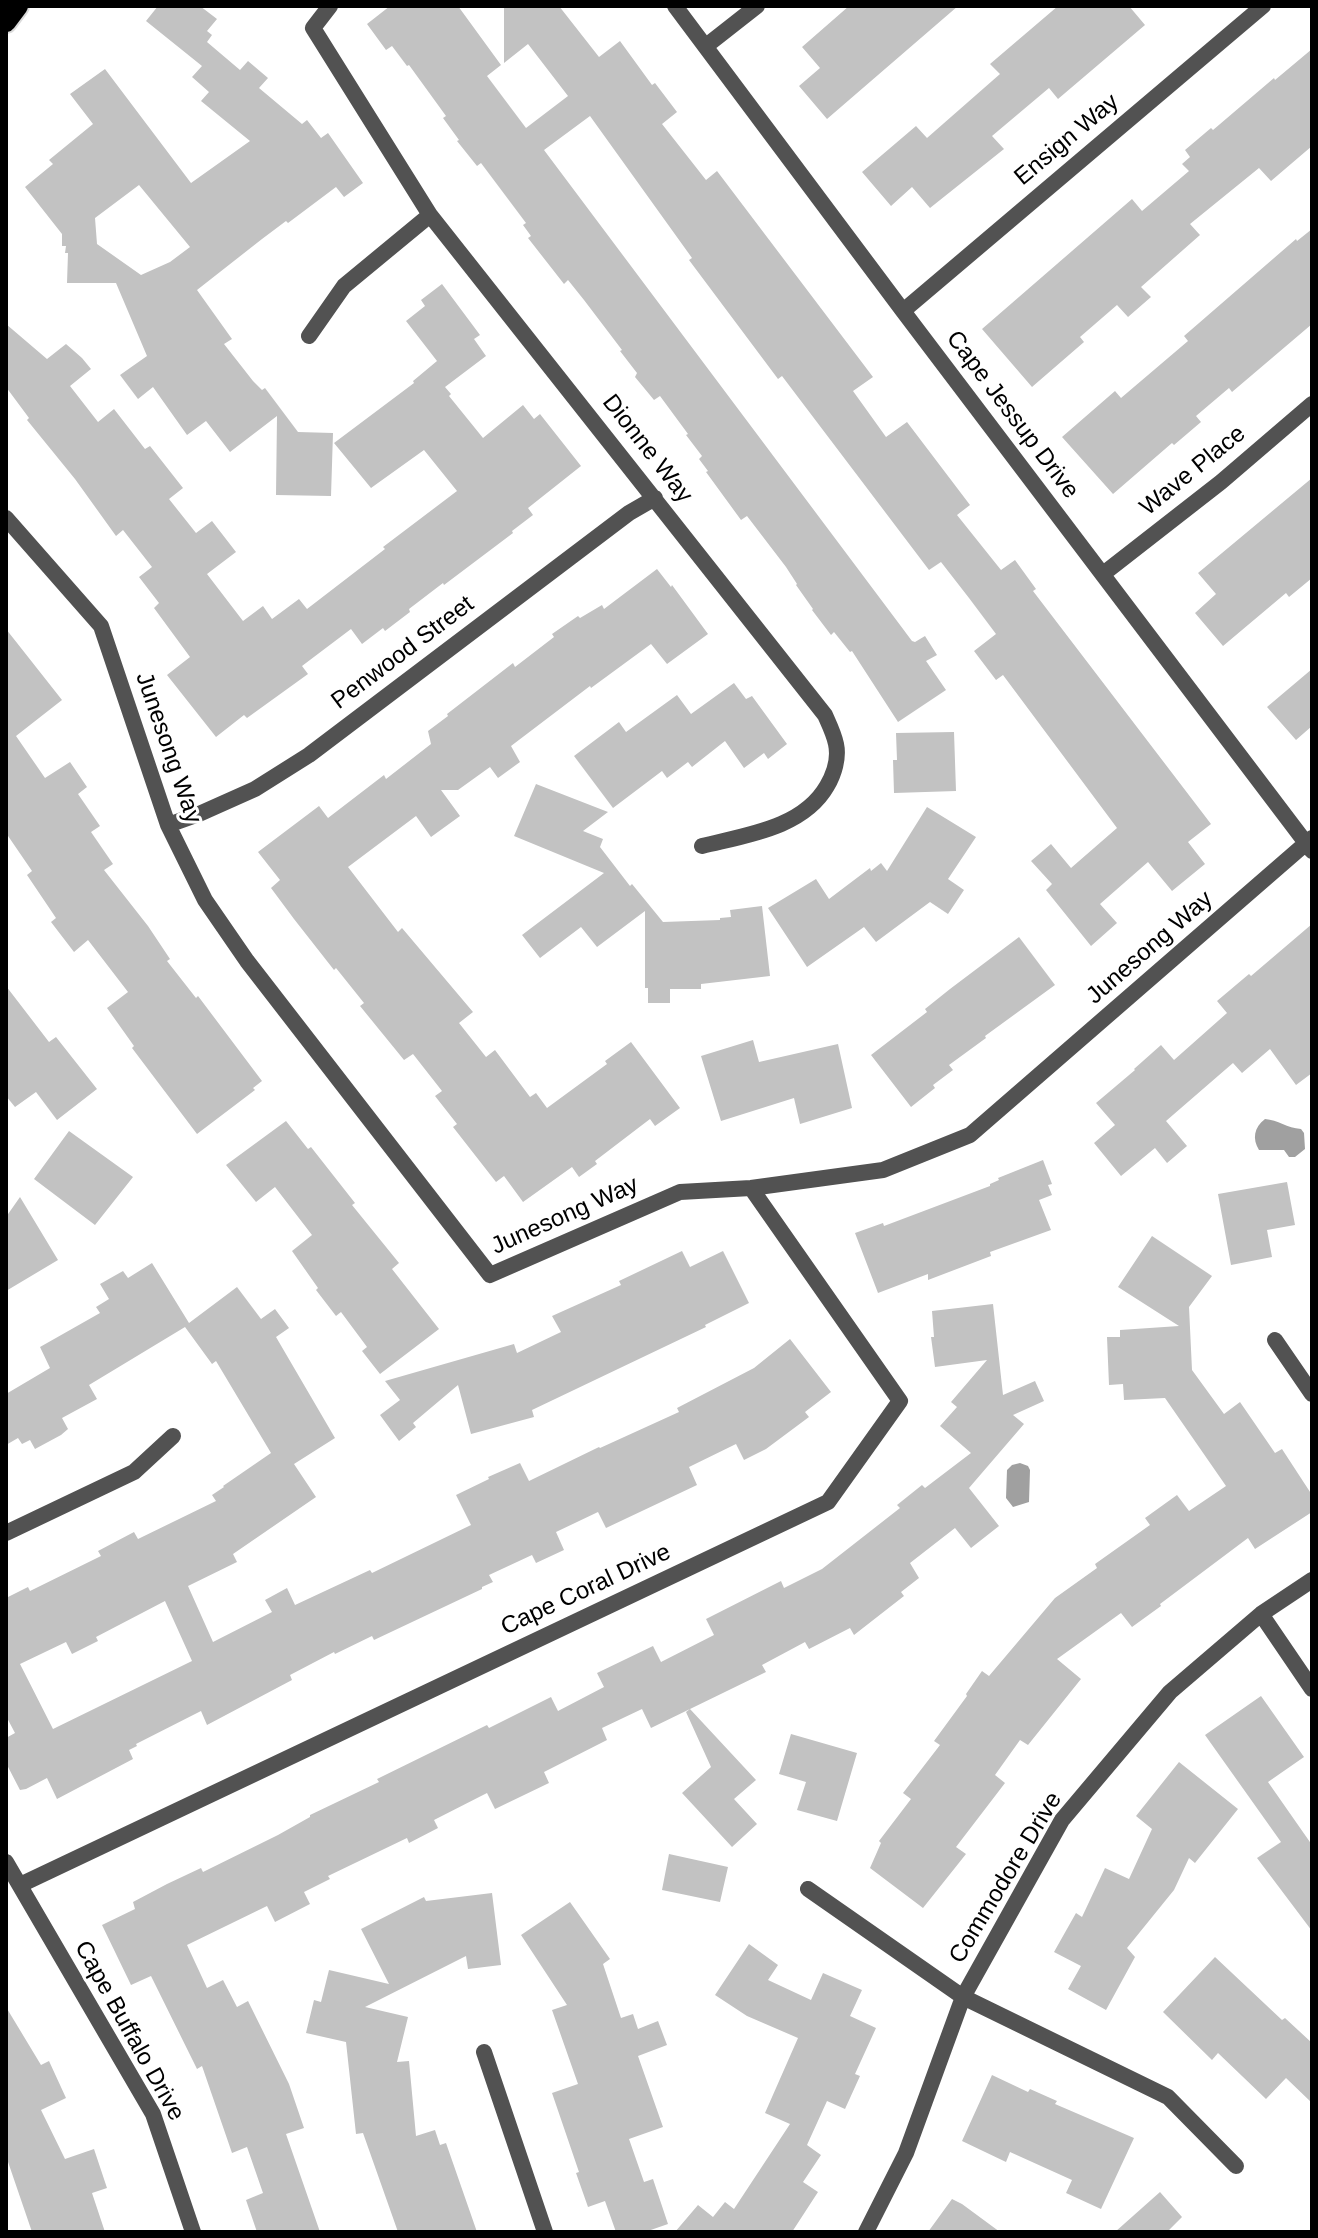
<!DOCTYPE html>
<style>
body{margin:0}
#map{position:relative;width:1318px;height:2238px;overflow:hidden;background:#fff;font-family:Arial,sans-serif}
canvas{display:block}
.frame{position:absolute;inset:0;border:8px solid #000;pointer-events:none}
</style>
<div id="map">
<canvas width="1318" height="2238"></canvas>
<div class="frame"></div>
</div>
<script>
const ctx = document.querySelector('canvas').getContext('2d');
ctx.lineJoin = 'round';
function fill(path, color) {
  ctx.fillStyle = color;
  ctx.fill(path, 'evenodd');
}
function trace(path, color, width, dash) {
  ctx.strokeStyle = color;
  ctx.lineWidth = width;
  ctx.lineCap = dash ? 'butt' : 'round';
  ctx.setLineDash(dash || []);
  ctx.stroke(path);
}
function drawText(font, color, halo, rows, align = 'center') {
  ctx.font = font + ' Arial,sans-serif';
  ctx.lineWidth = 6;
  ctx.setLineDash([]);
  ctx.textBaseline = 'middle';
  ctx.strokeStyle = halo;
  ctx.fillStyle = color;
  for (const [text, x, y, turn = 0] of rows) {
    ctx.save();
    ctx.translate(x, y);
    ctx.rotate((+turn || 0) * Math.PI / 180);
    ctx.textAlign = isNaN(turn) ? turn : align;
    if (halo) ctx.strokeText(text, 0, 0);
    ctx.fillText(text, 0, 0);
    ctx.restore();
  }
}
fill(new Path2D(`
 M1265,1119c13,1 22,9 36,10l3,4 1,16 -10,8h-6l-5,-7h-25c-7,-11 -5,-23 6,-31z
 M1020,1463l8,3 2,4 -1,32 -16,5 -7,-9 1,-28 5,-5z`), '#a0a0a0');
fill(new Path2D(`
 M158,6h42l17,13 -10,12 5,4 -5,7 33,28 8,-9 20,17 -9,10 43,36 5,-4 14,18 7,-5 35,50 -19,14 -8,-10 -48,36 -2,-2 -24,18 -65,51 35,49 -8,5 29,37 9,9 3,-2 33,44 35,1 -2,63 -55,-1 1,-79 -47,36 -24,-31 -19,14 -34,-48 -15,12 -18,-24 27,-19 -31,-73h-49l1,-30h-3l1,-7h-4v-12l-37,-47 28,-23 -4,-4 44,-36 -23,-30 35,-25 86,114 59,-42 -49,-40 8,-9 -17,-15 10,-11 -56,-45zM139,185l51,62 -20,15 -29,13 -44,-31 -2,-26z
 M390,6h68l43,59 -14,11 39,52 42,-32 -40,-52 -24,19v-57h55l40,51 21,-16 32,44 3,-2 22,29 -15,12 44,56 11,-9 156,206 -20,14 33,46 21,-15 63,83 -13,10 44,55 14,-10 21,29 -3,2 178,233 -23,18 17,22 -33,27 -24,-29 -48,42 17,19 -26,23 -45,-56 6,-6 -21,-23 20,-17 20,24 46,-40 -114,-153 -7,5 -22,-29 22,-17 -27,-36 -28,-36 -12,8 -147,-194 -4,3 -89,-119 3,-2 -102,-142 -46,34 368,491 3,1 10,-6 12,19 -11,6 20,29 -48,32 -46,-71 -2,1 -16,-20 -3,3 -19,-25 1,-1 -17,-24 1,-1 -11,-17 -39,-51 -6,4 -35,-48 2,-1 -9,-12 3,-3 -16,-21 2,-1 -28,-38 -6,4 -19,-23 2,-4 -17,-22 2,-1 -38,-50 -16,-20 -4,4 -36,-46 3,-2 -8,-11 3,-2 -45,-60 -4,3 -20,-25 2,-1 -16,-22 3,-2 -37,-51 -2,1 -15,-20 -6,4 -19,-26z
 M849,6h109l-131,113 -28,-33 21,-18 -18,-21z
 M1058,6h71l16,19 -87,74 -9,-11 -57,48 12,13 -74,59 -18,-21 -21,19 -29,-34 54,-46 11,12 73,-64 -10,-10z
 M1312,49v97l-41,35 -12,-13 -69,56 10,11 -59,52 10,10 -23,20 -11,-12 -37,32 4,5 -52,45 -50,-58 150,-130 10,12 47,-40 -7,-7 8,-7 -5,-7 26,-22 2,2 61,-52 1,2z
 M1312,229v95l-80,68 -3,-4 -33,28 5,6 -27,23 -2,-2 -59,51 -51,-57 53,-46 6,7 67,-57 -4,-5 112,-97 1,2z
 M442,284l38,51 -6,4 12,17 -41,31 6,7 -2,2 34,42 40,-33 11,14 6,-5 41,52 -53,42 5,7 -21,16 1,2 -69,52 -1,-2 -34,26 1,3 -25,19 -2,-3 -21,16 -11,-15 -49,37 6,8 -61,44 -3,-3 -28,22 -49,-62 23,-18 -36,-49 5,-5 -20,-26 13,-10 -29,-37 -7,6 -41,-57 -48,-59 2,-2 -23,-31v-63l41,35 19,-15 16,14 9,11 -21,17 28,36 16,-13 31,40 5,-3 33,42 -14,11 27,34 16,-12 24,31 -29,22 36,47 20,-15 9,13 27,-20 8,10 78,-60 -2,-2 74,-56 -33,-41 -53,38 -37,-45 80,-60 -1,-2 24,-20 -31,-40 19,-15 -4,-6z
 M1312,478v100l-23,19 -3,-4 -63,53 -28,-33 21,-19 -18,-21z
 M657,569l14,18 1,-2 36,49 -41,30 -16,-20 -60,44 -1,-2 -79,60 9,16 -22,16 -8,-11 -32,23h-17l19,26 -29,21 -15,-21 -68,51 50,65 4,-4 71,84 -14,11 27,34 9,-7 35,47 6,-4 11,15 60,-44 -2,-3 26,-19 49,66 -25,18 -5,-7 -55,42 2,3 -18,13 -7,-10 -49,35 -19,-26 -8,6 -43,-55 4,-3 -22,-28 7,-5 -29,-37 -9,6 -44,-54 4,-3 -28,-35 -2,2 -40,-51 -23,-31 9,-8 -22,-28 61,-46 9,12 56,-43 2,4 45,-35 -3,-13 20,-15 -1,-2 66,-51 2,4 39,-30 -2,-3 26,-18 2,2 22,-13 2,4z
 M6,629l56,71 -46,36 29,42 25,-16 17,25 -9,7 22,32 -9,6 22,32 -9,6 44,56 22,33 -3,2 29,37 2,-2 64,85 -9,7 2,2 -58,44 -65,-86 2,-2 -27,-38 21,-16 -40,-52 -14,12 -23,-30 5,-4 -29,-43 5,-4 -26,-38z
 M1312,669v57l-16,14 -29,-33z
 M734,683l12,16 6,-3 35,48 -19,15 -4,-6 -20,15 -19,-27 -33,26 -4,-5 -21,16 -5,-7 -49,37 -39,-52 45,-34 7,10 51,-37 14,19z
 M954,732l2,59 -62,2 -1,-33h4l-1,-27z
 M536,784l72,28 -25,19 20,8 -3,8 30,39 2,-2 31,38 57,-2v-2l11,-1 -1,-7 32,-4 8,70 -69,8v5h-31v14h-22v-15h-3v-77l-48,36 -16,-20 -41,31 -18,-23 82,-62 -90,-37z
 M927,807l49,30 -28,42 16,11 -16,24 -18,-12 -54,40 -12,-15 -57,40 -39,-59 48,-29 13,20 41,-31 1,3 10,-8 6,8z
 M1312,924v149l-16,12 -26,-36 -28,24 -9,-10 -67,58 21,25 -20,17 -12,-15 -34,28 -27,-33 21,-18 -19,-22 39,-33 -1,-1 27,-24 13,15 53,-47 -10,-12 32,-27 2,2z
 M1019,937l36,48 -70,51 1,2 -37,27 4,5 -20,15 2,3 -24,19 -40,-52 56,-43 -2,-3 25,-20z
 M6,986l43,56 7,-5 41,52 -40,31 -21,-28 -21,15 -9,-11z
 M753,1040l6,22 79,-18 14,64 -52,16 -6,-26 -73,23 -20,-65z
 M286,1121l22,28 3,-2 44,56 -3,2 47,58 -7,6 47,60 -59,45 -18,-23 5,-4 -26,-35 -5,4 -20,-26 2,-2 -26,-37 20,-16 -37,-48 -19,15 -30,-37z
 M69,1131l64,46 -38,48 -61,-46z
 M1043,1160l9,24 -4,1 4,10 -13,5 12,30 -61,22 1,4 -63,24v-6l-50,19 -23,-60 28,-10 1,3 106,-40v-2l9,-4 -1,-2z
 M1287,1182l8,43 -28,5 5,27 -41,8 -13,-71z
 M20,1197l38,63 -52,31v-74z
 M1152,1236l60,40 -23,31 3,63 32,44 16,-12 35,51 7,-4 30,46v17l-57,37 -7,-11 -88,66 1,2 -29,21 -11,-14 -64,46 24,20 -53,66 -8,-5 -25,35 10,8 -49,64 10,7 -43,54 -53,-40 11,-25 -2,-2 32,-42 -8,-6 37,-48 -6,-4 33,-45 -1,-2 16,-23 7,5 66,-78 42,-30 -2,-4 55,-39 -5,-7 32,-23 12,16 37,-25 -61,-88 -41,2 -1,-16 -14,1 -2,-48h13v-7l59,-4 -61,-39z
 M682,1251l8,16 33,-16 26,52 -44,22 1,2 -174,83 2,7 -63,17 -13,-49 -45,38 3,4 -17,14 -19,-26 20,-15 -15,-19 129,-37 3,9 44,-21 -9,-16 69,-31 -2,-4z
 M152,1263l37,60 48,-36 24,32 14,-10 14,19 -13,9 59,101 -41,26 22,33 -83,57 4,8 -49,24 25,56 59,-30 -7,-12 22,-12 8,17 75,-35 2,3 99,-48 -15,-30 33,-16 -1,-2 32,-14 9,18 70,-34 1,1 79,-36 -2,-4 77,-40 36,-29 41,53 -26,20 4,5 -43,32 -22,11 -8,-16 -47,23 8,18 -91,43 -8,-16 -42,20 8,18 -28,13 -4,-8 -43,20 4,7 -11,5v2l-108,51 -2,-4 -37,18 -1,-2 -44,23 2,5 -85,45 -6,-14 -65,33 1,2 -8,4 4,9 -76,40 -10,-21 -21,11 -6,1 -14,-27v-25l9,-5 -9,-17v-118l22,-11 2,4 71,-35 -3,-5 36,-19 4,7 78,-38 -4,-6 12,-8 -1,-1 48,-33 -55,-92 -4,3 -27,-37 -96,58 8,14 -35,19 6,11 -7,6 -26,14 -5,-9 -8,4 -4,-6 -12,7v-51l44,-26 -10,-21 60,-34 -4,-6 13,-8 -9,-15 23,-13 5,7zM165,1601l27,60 -139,68 -33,-65 46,-22 6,12 26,-13 -2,-4z
 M993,1304l10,91 32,-14 9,20 -31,14 11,9 -55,64 30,38 -28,22 -16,-20 -45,35 9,15 -18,14 3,4 -50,39 -4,-7 -41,21 -4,-7 -43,23 4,7 -115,56 -9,-19 -40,19 5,12 -63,32 5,11 -54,26 -8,-16 -53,27 4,8 -29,15 -2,-5 -79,38 2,3 -26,13 6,12 -35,18 -8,-16 -80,39 20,43 16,-8 14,27 11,-6 41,83 15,44 -18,6 34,98h-63l-11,-32 17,-7 -16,-46 -15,6 -30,-87 -5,3 -46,-93 -20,9 -29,-60 33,-16 -2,-7 34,-18 34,-16 2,4 75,-37 32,-18v-2l69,-33 -2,-3 110,-54 2,3 62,-31 7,14 46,-24 -7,-14 56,-27 8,16 53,-27 -8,-16 75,-38 3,7 38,-19 78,-61 -3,-3 25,-20 3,3 46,-35 -31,-27 17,-19 -6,-5 36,-42 -52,7 -4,-30h3l-2,-26z
 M1261,1696l43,61 -36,25 44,63v86l-55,-73 24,-16 -76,-107z
 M690,1709l66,71 -22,19 23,25 -25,23 -50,-54 29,-26 -25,-55z
 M791,1734l66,19 -20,68 -40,-11 9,-28 -27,-8z
 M1179,1762l59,47 -43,54 -6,-5 -15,32 -47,58 8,9 -29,53 -38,-21 13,-23 -27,-14 22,-39 6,4 23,-49 24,11 23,-50 -16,-13z
 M669,1854l59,13 -8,35 -58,-12z
 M492,1893l9,72 -33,4 -2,-13 -101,51 43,10 -11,45 12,-1 7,75 19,-6 5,15 6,-2 31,89h-79l-35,-99 -7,1 -10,-92 -40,-9 8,-33 7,2 8,-32 60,14 -28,-55 63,-32 2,4z
 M570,1902l40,57 -7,5 18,54 12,-4 5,15 20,-8 9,24 -29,11 25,71 -34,12 15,43 9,-3 15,45 -23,8h-29l-11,-31 -17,6 -12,-34 3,-1 -27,-79 26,-9 -26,-74 15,-5 -46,-70z
 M749,1944l29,21 -10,15 43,20 12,-27 39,17 -12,26 26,12 -21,46 5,2 -15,33 -18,-8 -20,44 14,10 -18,27 15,10 -26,40h-117l23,-27 15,12 12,-15 9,7 56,-85 -25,-11 33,-75 -51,-22 -32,-21z
 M1215,1957l67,63 3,-2 27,25v60l-26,-25 -20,21 -48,-46 -6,7 -49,-48z
 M6,2007l35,58 8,-4 17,37 -25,12 24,49 29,-10 13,39 -15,5 13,39h-73l-26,-76z
 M992,2075l36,17 2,-3 27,12 -2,3 79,34 -33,71 -35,-16 6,-13 -62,-28 -4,10 -44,-21z
 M1160,2192l22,25 -15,15h-52z
 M952,2199l10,5 38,28h-72z`), '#c2c2c2');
const primary = new Path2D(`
 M6,22l12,-16`);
trace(primary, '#dbdbdb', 24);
trace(new Path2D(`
 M330,6l-17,22 117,187 395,500c4,9 9,19 11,29 3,14 -2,30 -9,42 -24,42 -81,49 -125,60
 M675,6l228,305 409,540
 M706,46l51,-40
 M903,311l360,-305
 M309,336l35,-50 86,-71
 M6,518l95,108 67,199 37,75 42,61 243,314 190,-83 71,-4 132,-18 87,-35 342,-297
 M1103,574l118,-92 91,-78
 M168,825l31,-11 56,-25 54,-34 320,-242 26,-15
 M1275,1340l37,54
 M6,1533l128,-61 39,-36
 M1261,1614l51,75
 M6,1862l147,252 40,118
 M20,1885l808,-383 72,-101 -149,-213
 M808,1889l155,108 205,100 68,69
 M484,2052l61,180
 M866,2232l40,-79 57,-156 99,-177 108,-128 91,-78 51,-34`), '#525252', 16);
trace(primary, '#000', 20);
drawText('24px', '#000', '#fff', [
 ["Ensign Way",1067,140,-40],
 ["Cape Jessup Drive",1012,415,53],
 ["Dionne Way",647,449,52],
 ["Wave Place",1193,471,-39],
 ["Penwood Street",403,653,-37],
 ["Junesong Way",168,748,71],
 ["Junesong Way",1150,948,-41],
 ["Junesong Way",565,1216,-24],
 ["Cape Coral Drive",586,1590,-25],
 ["Commodore Drive",1006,1878,-59],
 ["Cape Buffalo Drive",129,2031,61]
]);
</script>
